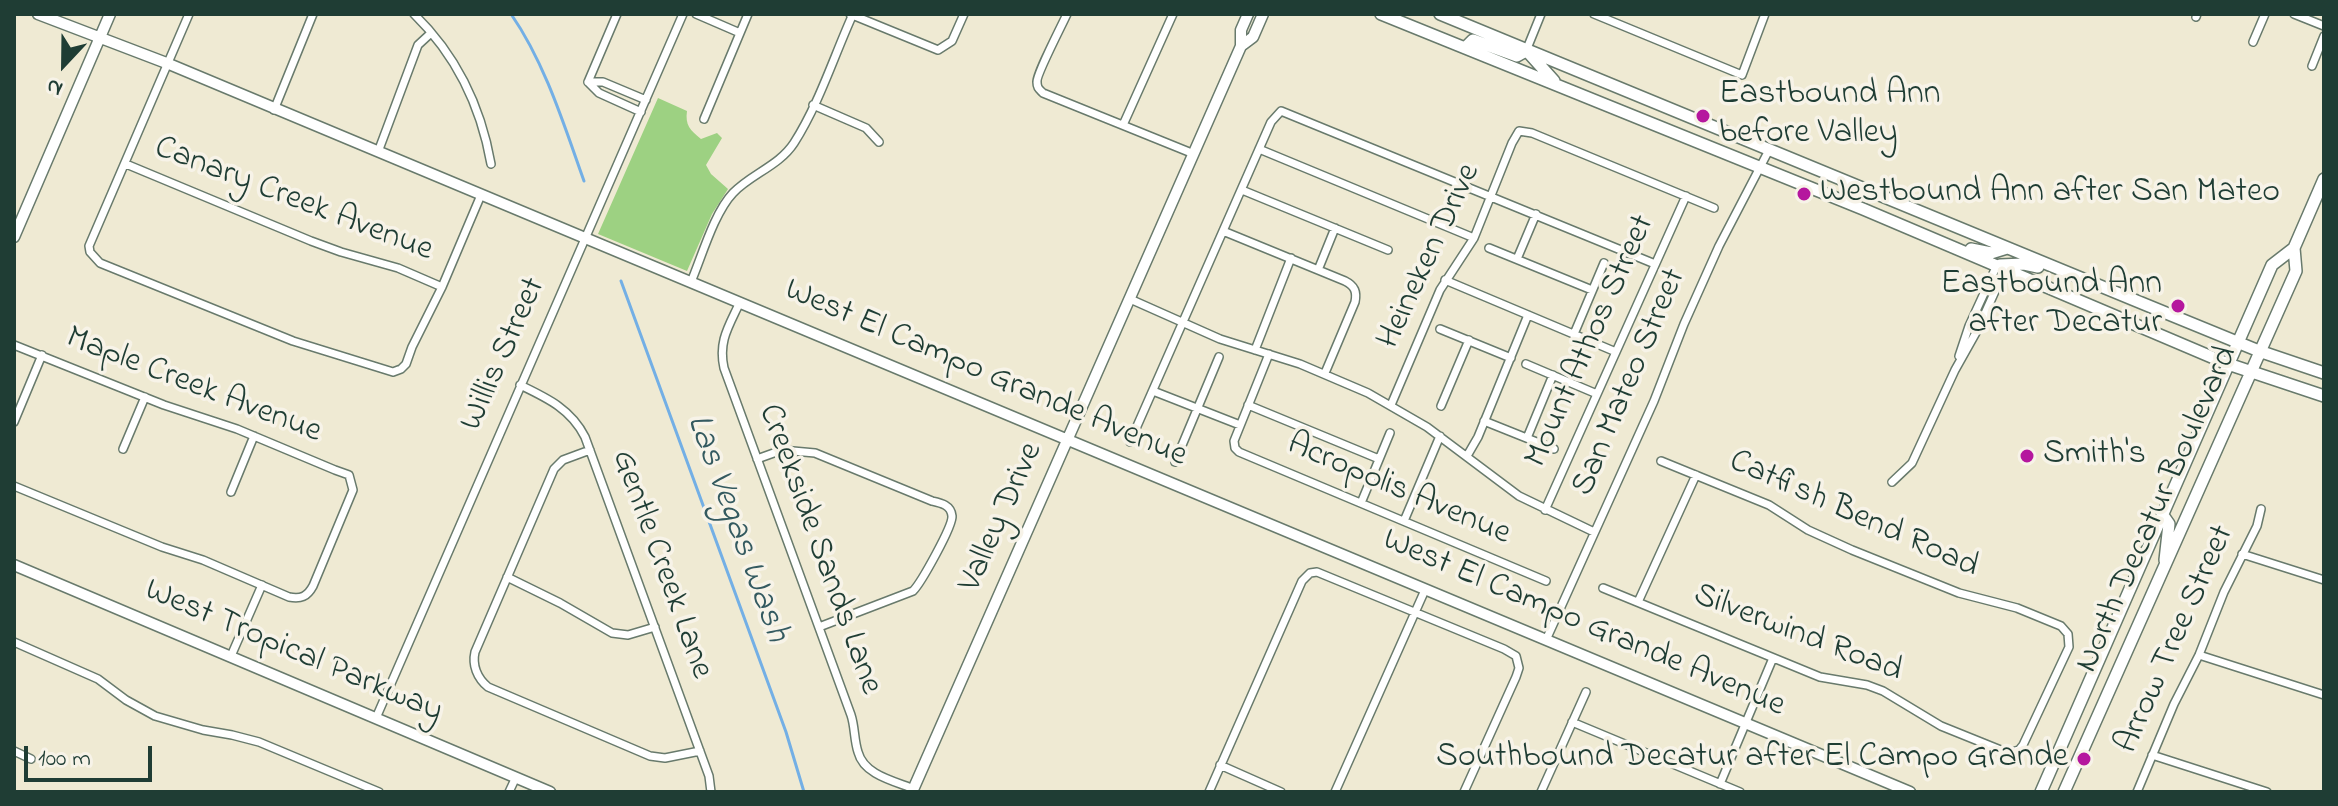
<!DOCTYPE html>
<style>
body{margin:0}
#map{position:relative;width:2338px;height:806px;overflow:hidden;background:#efead3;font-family:"Indie Flower",sans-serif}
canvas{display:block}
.frame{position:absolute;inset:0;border:16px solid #1f3d34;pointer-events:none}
.north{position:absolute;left:24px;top:24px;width:80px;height:80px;-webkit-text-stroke:6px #f7f3e8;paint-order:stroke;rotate:202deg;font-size:22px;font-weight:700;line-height:32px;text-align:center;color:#1f3d34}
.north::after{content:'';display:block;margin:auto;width:28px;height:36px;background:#1f3d34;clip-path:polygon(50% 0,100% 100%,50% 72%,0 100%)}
.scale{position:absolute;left:24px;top:746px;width:128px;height:36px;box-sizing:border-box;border:4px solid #1f3d34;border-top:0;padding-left:10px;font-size:24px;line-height:28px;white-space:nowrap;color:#1f3d34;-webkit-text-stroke:6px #f7f3e8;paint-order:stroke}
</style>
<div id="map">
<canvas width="2338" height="806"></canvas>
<div class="frame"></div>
<div class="north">N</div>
<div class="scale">100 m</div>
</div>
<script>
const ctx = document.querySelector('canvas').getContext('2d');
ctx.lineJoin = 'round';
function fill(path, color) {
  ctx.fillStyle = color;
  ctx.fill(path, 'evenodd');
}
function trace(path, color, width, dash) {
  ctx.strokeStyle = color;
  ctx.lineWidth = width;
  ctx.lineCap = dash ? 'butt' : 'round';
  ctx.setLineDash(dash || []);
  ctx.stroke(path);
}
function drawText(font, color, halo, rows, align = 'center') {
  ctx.font = font + ' "Indie Flower",sans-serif';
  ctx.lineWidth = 7;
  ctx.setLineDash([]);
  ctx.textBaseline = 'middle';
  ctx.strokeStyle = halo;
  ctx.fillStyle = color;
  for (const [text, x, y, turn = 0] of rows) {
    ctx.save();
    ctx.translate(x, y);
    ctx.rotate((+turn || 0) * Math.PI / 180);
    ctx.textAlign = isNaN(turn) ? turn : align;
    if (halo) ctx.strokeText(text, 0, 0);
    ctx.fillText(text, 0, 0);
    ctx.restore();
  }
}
fill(new Path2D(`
 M658,98l29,13c-2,14 3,19 14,28l16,-6 5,5 -16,27 5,9 17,15 -16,25 -25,57 -89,-37z`), '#9dd182');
trace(new Path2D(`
 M511,14c34,49 53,111 73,167
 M621,281l165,451 18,60`), '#73afe5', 3);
const street = new Path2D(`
 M189,14l-100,232 1,6 10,11 193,78 100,31 8,-3 5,-5 6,-17 30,-60 39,-92
 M414,14c42,41 67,93 77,150
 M696,14l44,19
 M850,14l88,36 14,-9 12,-27
 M1067,14c-5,11 -31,61 -30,68 0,6 2,7 6,11l151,61
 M1594,14l148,61 23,-61
 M2294,14l30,12
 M2196,17l1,-3
 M2253,42l12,-28
 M1526,51l15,-37
 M2312,66l12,-30
 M588,82l29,-68
 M588,82h15l43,18
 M588,82l11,11 42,19
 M813,105l53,23 13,14
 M274,110l39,-96
 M704,119l44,-105
 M1123,125l50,-111
 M1259,149l215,89
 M378,152l40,-107 13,-12
 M126,164l185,77 30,11 57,16 44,19
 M1242,190l146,60
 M1223,231l122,50c10,5 12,11 10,21l-30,71
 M1489,248l103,42
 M1517,259l19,-45
 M1318,270l17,-42
 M1445,280l171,72
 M691,282c11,-26 23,-69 42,-89 18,-19 46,-27 61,-50 25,-39 40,-87 59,-129
 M1130,299l90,40 80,25 68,29 59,34 92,69 75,36
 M740,302c-11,24 -22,39 -16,66l127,347c4,12 3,25 7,37 6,23 36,29 56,37
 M1440,329l71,29
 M1574,334l30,-71
 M14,345l150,60 73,24 98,41 14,5 4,15 -40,96c-6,11 -12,13 -24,11l-86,-37 -41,-13 -148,-61
 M1255,350l36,-92
 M1269,354l-35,87 1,7 4,4 307,129
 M1959,356l10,-30 28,-61
 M1526,364l71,30
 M520,385c27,13 51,24 65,52l124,339 2,16
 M1153,391l87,34
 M1248,405l131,54
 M1391,405l49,-115 34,-52 38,-95 7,-12 13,2 182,75
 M1441,406l28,-66
 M1484,421l70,28
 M14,422l28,-67
 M1527,438l26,-63
 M1130,442l141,-320 10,-11 374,153
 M123,449l22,-52
 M590,450l-27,10 -9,9 -79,183c-3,13 2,26 13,35l162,69 15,2 35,-7
 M1467,456l11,-19 50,-122
 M757,459l25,-9 33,3 117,48c9,2 19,4 20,15 1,10 -31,67 -39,75l-94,36
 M1175,462l44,-105
 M1892,482l20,-19 43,-93 23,-41 27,-60
 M231,492l23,-56
 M1361,503l29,-70
 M1545,510l141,-314
 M1404,521l36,-85
 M2242,554l82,26
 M507,577l53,26 52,30 16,2 27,-8
 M1603,588l217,89 47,8 16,6 58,35 67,27 11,-3 4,-5 46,-98 -1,-13 -7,-8 -44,-18 -58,-15 -107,-43 -44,-20 -39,-25 -108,-44
 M1638,602l58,-127
 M1546,640l108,-239 30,-77 35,-78 50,-96
 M14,642l84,37 28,21 29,16 48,14 29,5 27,7 120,50
 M2199,655l125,40
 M231,656l31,-71
 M376,718l307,-704
 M1572,722l168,70
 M14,751l17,8
 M2152,755l115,37
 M1220,765l61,27
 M1720,784l53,-126
 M509,792l7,-15
 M1209,792l93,-211 8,-8 7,-1 187,77 12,7 3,12 -3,9 -52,115
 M1335,792l90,-202
 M1541,792l45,-100
 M2137,792l37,-88 25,-49 25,-63 33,-66 4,-17`);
const secondary = new Path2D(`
 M38,14l131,50 1741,728
 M1241,46l12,-9 10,-23
 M14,237l96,-223
 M14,565l536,227
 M912,792l329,-746v-16l7,-16`);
const primary = new Path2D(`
 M1381,14l482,195 365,155 96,32
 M1440,14l704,290 115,47 65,22
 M1466,47l7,-7 44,16 9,-5
 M1528,52l26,29
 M1971,249l20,4 16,-5
 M2000,265l24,-1 14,3
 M2162,514l7,10 -4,36
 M2041,792l231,-527 22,-17 30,-69
 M2064,792l232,-521 -2,-23`);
trace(street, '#687a6c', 10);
trace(secondary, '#687a6c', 13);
trace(primary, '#687a6c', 14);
trace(street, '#fff', 7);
trace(secondary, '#fff', 10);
trace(primary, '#fff', 11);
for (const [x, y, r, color] of [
 [1703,116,8,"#b5179e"],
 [1804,194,8,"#b5179e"],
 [2178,306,8,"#b5179e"],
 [2027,456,8,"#b5179e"],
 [2084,759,8,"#b5179e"]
]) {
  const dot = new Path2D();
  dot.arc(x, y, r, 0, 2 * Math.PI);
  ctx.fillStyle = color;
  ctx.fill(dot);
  trace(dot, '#f7f3e8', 3);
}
drawText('34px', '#1f3d34', '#f7f3e8', [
 ["Eastbound Ann",1719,96],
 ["before Valley",1719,135],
 ["Westbound Ann after San Mateo",1820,194],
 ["Eastbound Ann",2162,286,"right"],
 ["after Decatur",2162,325,"right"],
 ["Smith's",2043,456],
 ["Southbound Decatur after El Campo Grande",2068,759,"right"]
], 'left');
drawText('34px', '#1f3d34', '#f7f3e8', [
 ["Canary Creek Avenue",293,201,21],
 ["Heineken Drive",1431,257,-65],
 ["Mount Athos Street",1592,342,-66],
 ["Willis Street",505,355,-66],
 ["West El Campo Grande Avenue",985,375,23],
 ["San Mateo Street",1631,383,-67],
 ["Maple Creek Avenue",193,387,21],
 ["Acropolis Avenue",1398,491,23],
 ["North Decatur Boulevard",2159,510,-66],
 ["Catfish Bend Road",1853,516,24],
 ["Valley Drive",1003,518,-66],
 ["Creekside Sands Lane",818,550,70],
 ["Gentle Creek Lane",660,565,70],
 ["West El Campo Grande Avenue",1583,625,23],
 ["Silverwind Road",1797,635,21],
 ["Arrow Tree Street",2177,640,-66],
 ["West Tropical Parkway",293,653,23]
]);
drawText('italic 36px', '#345a60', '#f7f3e8', [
 ["Las Vegas Wash",735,529,70]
]);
</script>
